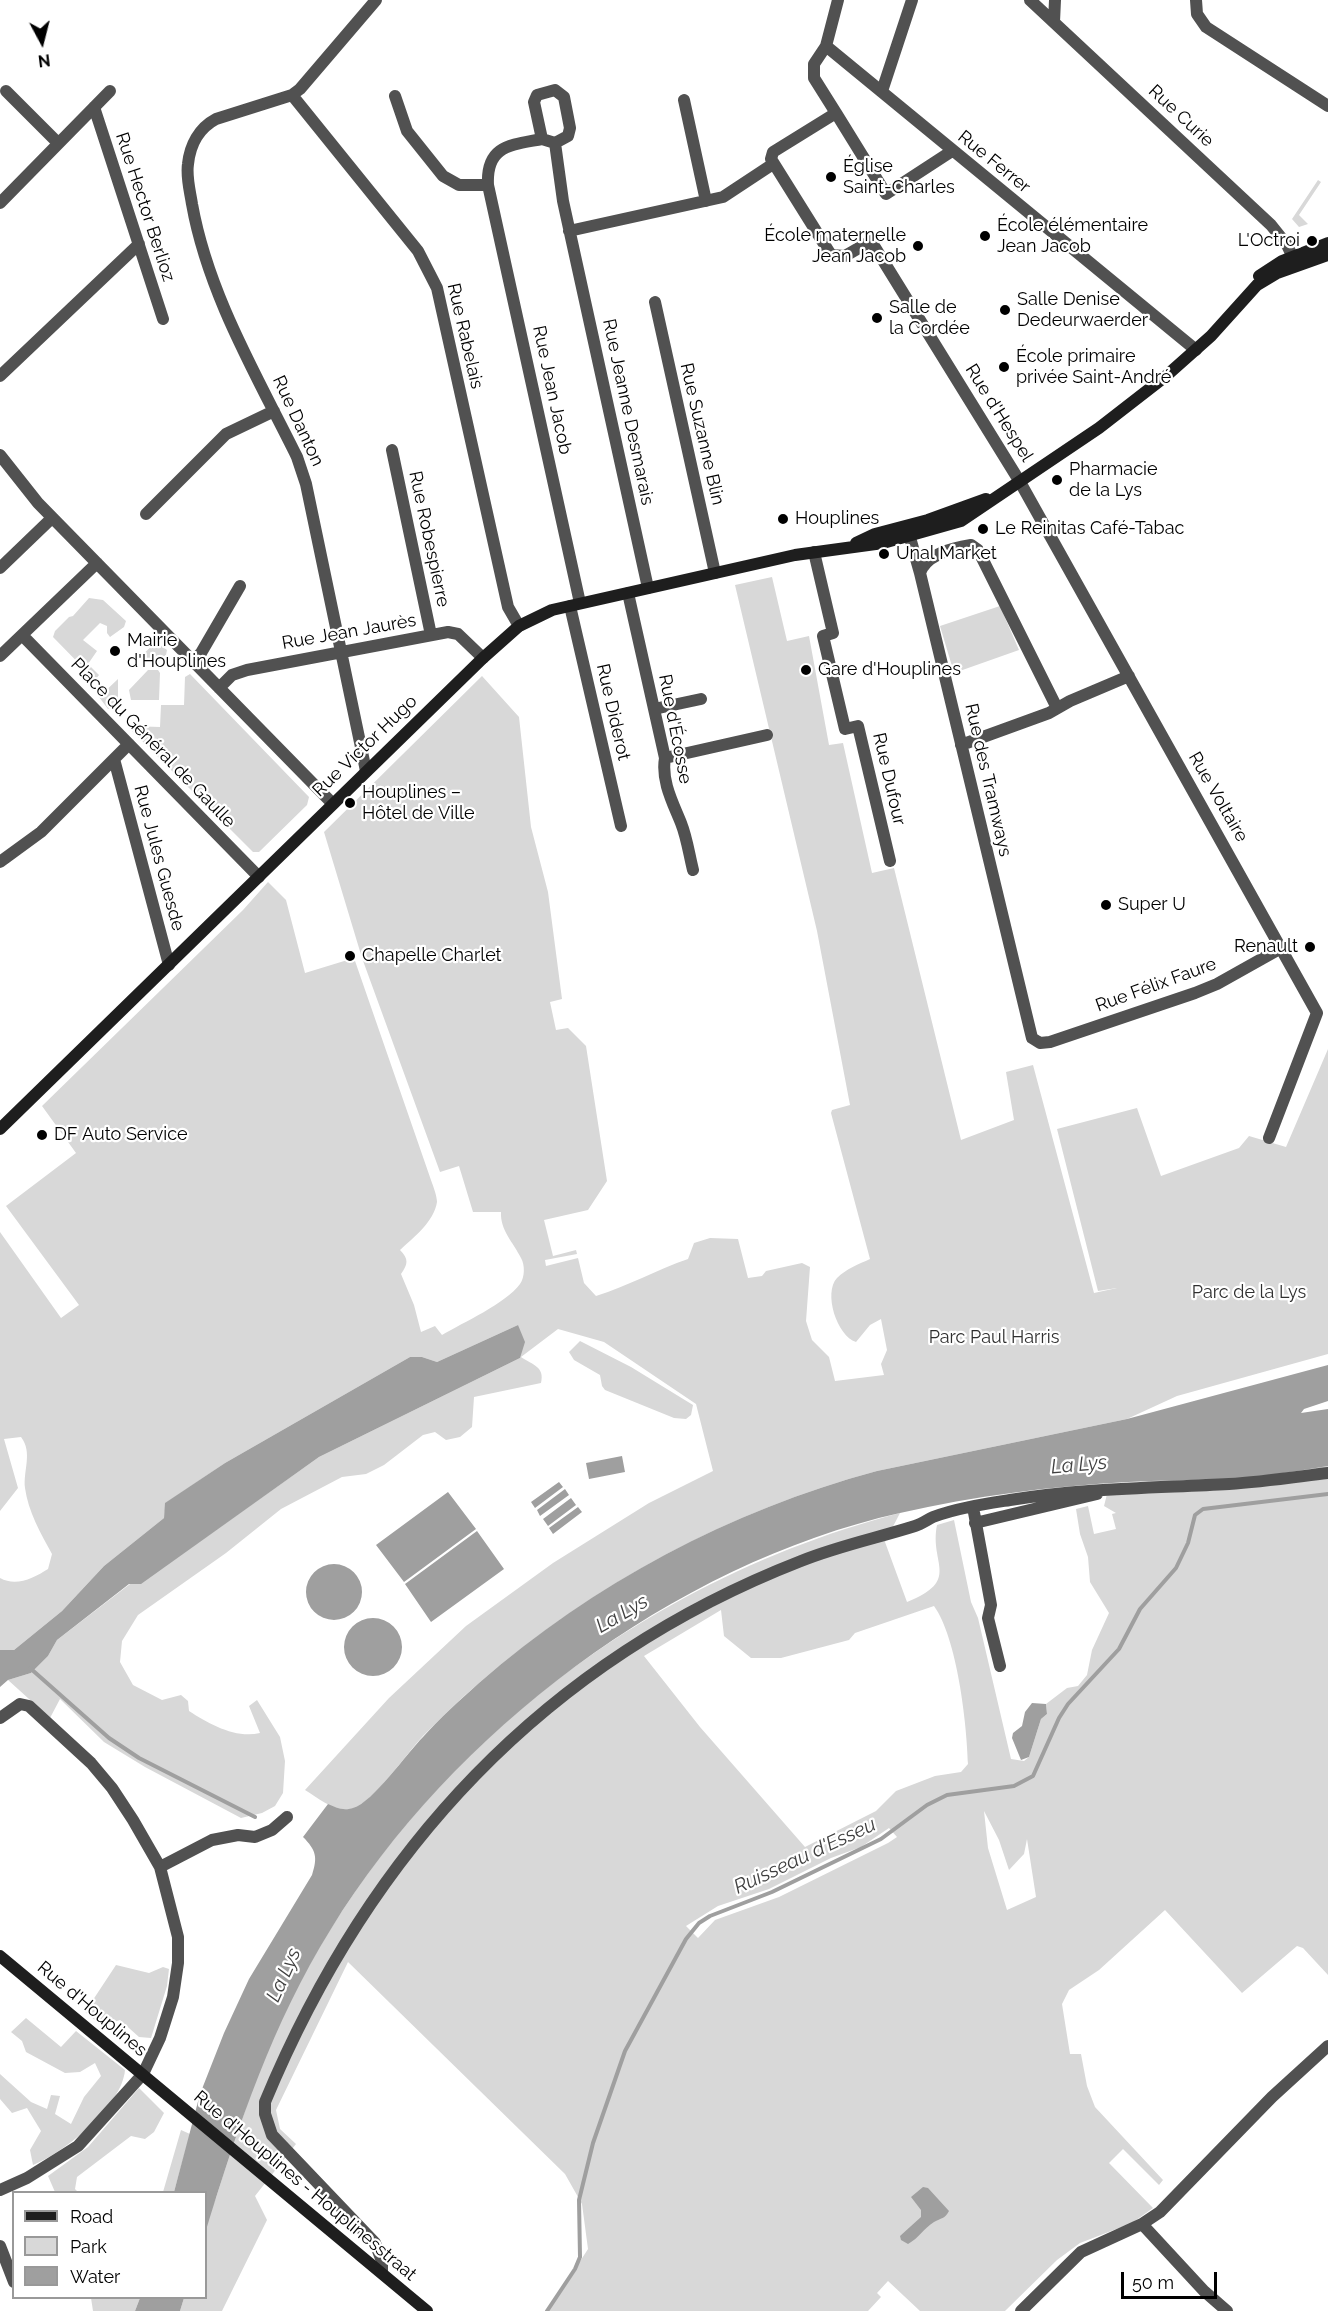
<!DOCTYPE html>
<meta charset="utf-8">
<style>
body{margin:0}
#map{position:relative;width:1328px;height:2311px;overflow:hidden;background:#fff;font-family:Raleway,sans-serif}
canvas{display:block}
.legend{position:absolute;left:12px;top:2191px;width:195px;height:108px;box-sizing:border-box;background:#fff;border:2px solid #999;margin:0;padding:8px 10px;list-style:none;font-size:18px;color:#000}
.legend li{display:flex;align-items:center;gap:12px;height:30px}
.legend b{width:30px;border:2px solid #999}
.north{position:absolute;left:12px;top:12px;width:60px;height:60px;-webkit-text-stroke:4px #fff;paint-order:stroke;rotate:173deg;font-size:16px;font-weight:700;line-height:24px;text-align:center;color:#000}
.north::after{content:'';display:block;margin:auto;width:21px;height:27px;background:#000;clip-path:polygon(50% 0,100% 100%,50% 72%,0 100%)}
.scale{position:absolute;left:1121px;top:2272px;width:96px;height:27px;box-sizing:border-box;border:3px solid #000;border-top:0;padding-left:8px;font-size:18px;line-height:21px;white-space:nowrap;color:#000;-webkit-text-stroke:4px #fff;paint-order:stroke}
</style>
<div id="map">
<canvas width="1328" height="2311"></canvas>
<ul class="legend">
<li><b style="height:8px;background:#1e1e1e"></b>Road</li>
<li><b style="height:16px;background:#d8d8d8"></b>Park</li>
<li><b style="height:16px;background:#9f9f9f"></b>Water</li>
</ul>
<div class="north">N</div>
<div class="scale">50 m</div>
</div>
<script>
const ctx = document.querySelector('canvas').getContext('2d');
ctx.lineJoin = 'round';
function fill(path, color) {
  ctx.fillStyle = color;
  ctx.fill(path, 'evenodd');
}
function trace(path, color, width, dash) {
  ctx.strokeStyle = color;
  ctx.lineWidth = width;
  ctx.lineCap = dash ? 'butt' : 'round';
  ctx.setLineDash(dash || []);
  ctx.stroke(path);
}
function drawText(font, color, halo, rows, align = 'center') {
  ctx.font = font + ' Raleway,sans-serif';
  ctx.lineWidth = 4.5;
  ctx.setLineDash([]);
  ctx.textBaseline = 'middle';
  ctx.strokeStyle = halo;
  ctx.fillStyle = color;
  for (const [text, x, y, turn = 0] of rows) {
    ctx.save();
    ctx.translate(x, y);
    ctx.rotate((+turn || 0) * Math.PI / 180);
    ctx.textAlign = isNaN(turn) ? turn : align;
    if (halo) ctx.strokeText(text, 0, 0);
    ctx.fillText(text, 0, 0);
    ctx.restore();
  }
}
fill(new Path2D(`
 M1318,180l3,2 -22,33 9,9 -9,3 -7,-8z
 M772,577l15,64 22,-5 20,109 14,-2 29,130 22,-5 67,272 53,-20 -8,-48 27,-7 61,228 23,-5 -19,3 -41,-162 80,-21 24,68 78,-28 10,-12 37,11 42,-98v305l-151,42 -50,23 -250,52c-148,40 -282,112 -398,212 -19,16 -38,35 -56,53 -16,17 -49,65 -69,72 -18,6 -34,-9 -49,-18l84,-92 77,-72 87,-63 96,-60 64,-32 -17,-67 -92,-62 -46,-13 -37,28c12,8 24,10 20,26l-67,14 -2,30 -12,10 -14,3 -11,-8 -12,3 -39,30 -18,9 -24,3 -61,32 -55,44 -88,62 -16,26 -2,21 13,23 29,15 19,-5 7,6 1,10c20,13 47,28 71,22l-11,-27 8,-6 23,37 5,24 -2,32 -8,13 -13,7 -21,5 -96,-51 -41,-25 -44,-43 -10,19 -42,-38 23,-7 17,-17 9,-16 73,-56 11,-1 178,-126 201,-99 -2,-33 -81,37 -15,-5h-12l-185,106 -59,40 -2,15 -60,48 -42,45 -48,39h-14v-72c16,9 34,0 48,-9l4,-15c-11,-20 -24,-43 -27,-66 -2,-18 8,-35 -4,-51l-17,2 14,49 -18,23v-279l61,86 18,-13 -73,-99 70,-53 -34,-47 201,-196 25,-28 18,18 19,73 49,-15 78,225c2,5 5,14 5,19 -3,20 -24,36 -37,48 9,9 8,14 1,24l13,31 7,27 14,-6 7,9c22,-13 63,-31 78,-51 5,-7 5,-19 1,-26 -8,-16 -21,-28 -20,-46h-28l-14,-46 -19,6 -78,-214 -38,-126 158,-156 37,41 12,110 17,65 14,107 -12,3 6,28 12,-2 18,18 21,135 -19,29 -44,10 9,36 23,-6 1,4 -32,6 1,6 32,-8 6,25 12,13c32,-10 60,-26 92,-37l6,-16 16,-5 28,1 10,39 14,-2 4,-5 36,-8 8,4 -4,54 6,19 17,17 6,24 49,-6 -3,-11 6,-14 -6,-31 -11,6 -14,17c-19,-6 -33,-49 -19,-64 9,-9 22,-14 33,-19l-39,-146 1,-3 18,-5 -33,-174 -82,-346z
 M89,598l14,2 23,21 -2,6 -14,10 -3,-4v-7l-7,-3 -17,17 14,11 -9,13 11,11 -4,5 -42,-43 2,-6 14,-14 4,-1z
 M1000,606l19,44 -65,23 -14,-47z
 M156,642l11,8 -1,5 -9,6 -19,-2z
 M148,670h10l2,3 -1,27h-28l-2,-10z
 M190,674l119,123 -2,8 -48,47h-6l-124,-124 2,-2 29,1 1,-22h23l1,-28z
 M118,679v23l-10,7 -9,-12z
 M580,1341l51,26 62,38 -2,10 -5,4 -12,-1 -69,-28 -3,-4 -2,-11 -26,-15 -5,-8z
 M1328,1466v509l-25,-27 -6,-2 -55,47 -77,-83 -66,60 -30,20 -7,14 8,50h11l6,32 8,21 68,73 -4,5 -36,-36 -14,14 44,45 -21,15 -52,20 -23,17 -52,51h-85l-32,-30 -11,12 4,4 -13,14h-320l40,-62 -6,-45 -17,-30 -217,-212 -72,148 4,19 16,15 -41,52 12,24 -45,91h-42l4,-13h22c0,-22 -4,-47 0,-68 1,-11 6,-22 10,-32 9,-30 20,-60 30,-90 102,-296 354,-517 654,-595l-15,29 22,60c55,-22 22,-38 30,-77l17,-5 17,82 7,16 33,141 13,2 5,-4 12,-38 6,-5 -1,-10 21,-16 11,-2 9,-11 5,-25 17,-37 -19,-31 -2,-25 -8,-23 -4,-25 12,-3 6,28 22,-5 -4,-15 4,-1 -12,-7 3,-12zM934,1606c23,32 33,117 34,158l-7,8 -26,4 -39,15 -20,20 -71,36 -105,-120 -56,-71 77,-46 3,26 27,22h30l68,-18 6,-7zM984,1811l15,29 10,30 15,-16 3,-15 9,58 -29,13 -19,-62zM889,1828l8,9 -9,6 -109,54 -64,23 -17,18 -12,-12 32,-20 51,-17 62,-31 30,-11z
 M116,1965l33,8 14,-6 6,2 -2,17 -16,52 -12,-1 -19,-17 -18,6 -17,-14z
 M26,2018l35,29 15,-16 49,39c-3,36 -60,82 -92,95l-3,-15 11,-19 -14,-23 -15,5 -12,-14v-25l31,28 16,7 4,-14 9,1 -5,18 16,10 13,-27 17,-21 -6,-13 -15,9 -15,1 -39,-21 -4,-11 -11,-9z
 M139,2088l25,25 -10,19 -9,7 -14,-3 -54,41 -2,12 3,3h-23l-7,-16 40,-29z
 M181,2130l9,4 -16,58h-11z
 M91,2298h49l-5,13h-42z`), '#d8d8d8');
fill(new Path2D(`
 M518,1325l7,17 -5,16 -201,99 -178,127h-12l-72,56 -9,16 -17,17 -23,7 -8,7v-37h14l48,-39 42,-45 60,-48 1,-15 60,-40 185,-106h12l15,5z
 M1328,1365v36l-24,8 -3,4 27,-4v57c-37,6 -74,12 -111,14 -29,1 -59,0 -89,2 -76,4 -154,14 -228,31 -227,51 -448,219 -569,416 -59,95 -92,195 -125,301v-38h-32l26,-98 24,-61 25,-54 63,-104c6,-18 4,-25 -9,-38l25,-33c9,4 15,7 25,4 20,-6 54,-55 70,-71 17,-19 37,-37 56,-54 115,-100 250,-172 398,-212l250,-52z
 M622,1456l3,16 -36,7 -3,-16z
 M559,1482l4,5 -28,21 -4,-6z
 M565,1489l4,6 -29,21 -3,-6z
 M448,1492l28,37 -72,53 -28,-37z
 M571,1498l5,7 -28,21 -5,-7z
 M578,1507l4,5 -29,22 -4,-6z
 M477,1531l27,38 -73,53 -26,-38z
 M306 1592a28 28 0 1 1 56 0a28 28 0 1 1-56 0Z
 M344 1647a29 29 0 1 1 58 0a29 29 0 1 1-58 0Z
 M1032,1703l14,1 1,10 -6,5 -12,38 -8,3 -9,-22 1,-5 9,-7 3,-14z
 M923,2187l5,1 21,23c-4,8 -8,7 -15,11 -10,6 -15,16 -26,22l-7,-4 -1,-4 21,-19v-7l-10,-13z
 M140,2298h44l-4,13h-45z`), '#9f9f9f');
trace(new Path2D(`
 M30,1668l79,70 30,20 116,59
 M547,2311l28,-42 5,-12 -1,-57 14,-57 32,-92 61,-112 13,-16 11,-7 62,-24 109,-53 46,-34 20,-10 67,-9 19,-10 26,-58 9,-14 51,-55 21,-40 36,-41 12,-25 7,-28 8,-6 125,-15`), '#9f9f9f', 4);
trace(new Path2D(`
 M1030,0l241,225 16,20 9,19
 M1196,0l1,14 9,13 122,79
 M1054,22l1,-22
 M826,46l370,304
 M555,90l9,7 6,31 -2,8 -13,7 -13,-4 -8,-37 3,-7z
 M6,91l52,52
 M882,91l30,-91
 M292,95l126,156 19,37 71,319 11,19
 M395,96l12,35 36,45 16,9h29
 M684,100l22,101
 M94,107l69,212
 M836,113l-22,-35v-14l12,-18 12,-46
 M542,139c-31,6 -56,6 -54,46l92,418
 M555,143l8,58 85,387
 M952,151l-66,43 -50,-81 -63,39 -2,7 60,96 14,1 26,-15 149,241 297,531 -48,125
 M0,203l110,-112
 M569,231l154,-34 50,-33
 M655,302l60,271
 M0,376l139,-132
 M392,450l39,185
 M0,455l38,48 294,300
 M146,514l80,-80 48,-23
 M907,527l13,46 112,465 8,5 10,-1 145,-49 22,-9 66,-37
 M814,552l19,81 -10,3 22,93 13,-3 32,135
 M0,568l52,-50
 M920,573c6,-19 33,-25 51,-28l7,5 79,158
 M628,593l37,165c-4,23 8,45 16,65 6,15 8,31 12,47
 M570,606l51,220
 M22,635l237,242
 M0,656l97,-93
 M193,661l8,-8 39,-67
 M219,688l13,-13 15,-5 201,-38 10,2 25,24
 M654,709l47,-10
 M961,745l88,-32 21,-12 59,-25
 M665,758l102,-23
 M114,759l55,206
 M366,771l-60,-287 -9,-27c-40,-81 -89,-163 -105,-253 -2,-13 -6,-27 -4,-40 2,-19 11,-36 28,-45l76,-24 8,-6 76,-89
 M0,862l41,-30 88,-88
 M973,1507l18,98 -3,13 12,48
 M975,1523l122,-29
 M0,1718l20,-14 9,2 62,57 21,25 21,32 27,47 18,70v26l-5,34 -13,41 -17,36 -65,72 -51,32 -27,12
 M160,1867l52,-27 26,-5 17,2 17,-7 15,-13
 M1142,2224l62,67 23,20
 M0,2246l14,36
 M382,2272v-11l-7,-18 -103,-108 -7,-21v-12c104,-251 279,-441 536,-541 37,-15 76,-23 114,-35 6,-2 12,-6 18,-9 24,-9 52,-13 77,-17 73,-12 146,-12 219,-16 33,-2 66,-7 99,-11
 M1021,2311l60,-59 61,-28 18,-12 112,-115 56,-51`), '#515151', 12);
trace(new Path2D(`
 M1259,276l23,-15 46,-18
 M856,543l19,-9 53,-14 58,-21
 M0,1129l483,-471 36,-32 33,-16 243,-55 88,-12 78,-22 138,-93 67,-52 45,-40 46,-51 20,-12 51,-18
 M0,1956l427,355`), '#1e1e1e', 12);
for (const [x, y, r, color] of [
 [831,177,6,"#000"],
 [985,236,6,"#000"],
 [1312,241,6,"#000"],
 [918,246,6,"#000"],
 [1005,310,6,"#000"],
 [877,318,6,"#000"],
 [1004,367,6,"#000"],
 [1057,480,6,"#000"],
 [783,519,6,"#000"],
 [983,529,6,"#000"],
 [884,554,6,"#000"],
 [115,651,6,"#000"],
 [806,670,6,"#000"],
 [350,803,6,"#000"],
 [1106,905,6,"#000"],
 [1310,947,6,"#000"],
 [350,956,6,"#000"],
 [42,1135,6,"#000"]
]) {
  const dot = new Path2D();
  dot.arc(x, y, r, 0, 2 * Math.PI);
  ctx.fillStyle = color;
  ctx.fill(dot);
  trace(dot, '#fff', 2);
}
drawText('18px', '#000', '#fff', [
 ["Rue Curie",1181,116,43],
 ["Rue Ferrer",994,162,39],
 ["Rue Hector Berlioz",145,207,72],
 ["Rue Rabelais",465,336,77],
 ["Rue Jean Jacob",552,390,78],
 ["Rue Jeanne Desmarais",628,412,78],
 ["Rue d'Hespel",999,413,58],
 ["Rue Danton",298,421,65],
 ["Rue Suzanne Blin",702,434,77],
 ["Rue Robespierre",429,539,78],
 ["Rue Jean Jaurès",349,632,-10],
 ["Rue Diderot",613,712,77],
 ["Rue d'Écosse",675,729,79],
 ["Place du Général de Gaulle",153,743,46],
 ["Rue Victor Hugo",365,746,-44],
 ["Rue Dufour",889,779,77],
 ["Rue des Tramways",988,780,77],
 ["Rue Voltaire",1218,797,60],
 ["Rue Jules Guesde",159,858,75],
 ["Rue Félix Faure",1156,985,-20],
 ["Rue d'Houplines",92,2009,40],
 ["Rue d'Houplines - Houplinesstraat",305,2186,40]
]);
drawText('18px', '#000', '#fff', [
 ["Église",843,167],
 ["Saint-Charles",843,188],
 ["École élémentaire",997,226],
 ["Jean Jacob",997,247],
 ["École maternelle",906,236,"right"],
 ["Jean Jacob",906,257,"right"],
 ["L'Octroi",1300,241,"right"],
 ["Salle Denise",1017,300],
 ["Dedeurwaerder",1017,321],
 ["Salle de",889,308],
 ["la Cordée",889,329],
 ["École primaire",1016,357],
 ["privée Saint-André",1016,378],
 ["Pharmacie",1069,470],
 ["de la Lys",1069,491],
 ["Houplines",795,519],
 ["Le Reinitas Café-Tabac",995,529],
 ["Unal Market",896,554],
 ["Mairie",127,641],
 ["d'Houplines",127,662],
 ["Gare d'Houplines",818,670],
 ["Houplines –",362,793],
 ["Hôtel de Ville",362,814],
 ["Super U",1118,905],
 ["Renault",1298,947,"right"],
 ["Chapelle Charlet",362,956],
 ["DF Auto Service",54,1135]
], 'left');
drawText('18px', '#2f2f2f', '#fff', [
 ["Parc de la Lys",1249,1293],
 ["Parc Paul Harris",994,1338]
]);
drawText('italic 20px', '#404040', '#fff', [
 ["La Lys",1079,1465,-5],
 ["La Lys",622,1614,-30],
 ["Ruisseau d'Esseu",805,1856,-25],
 ["La Lys",284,1975,-66]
]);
</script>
